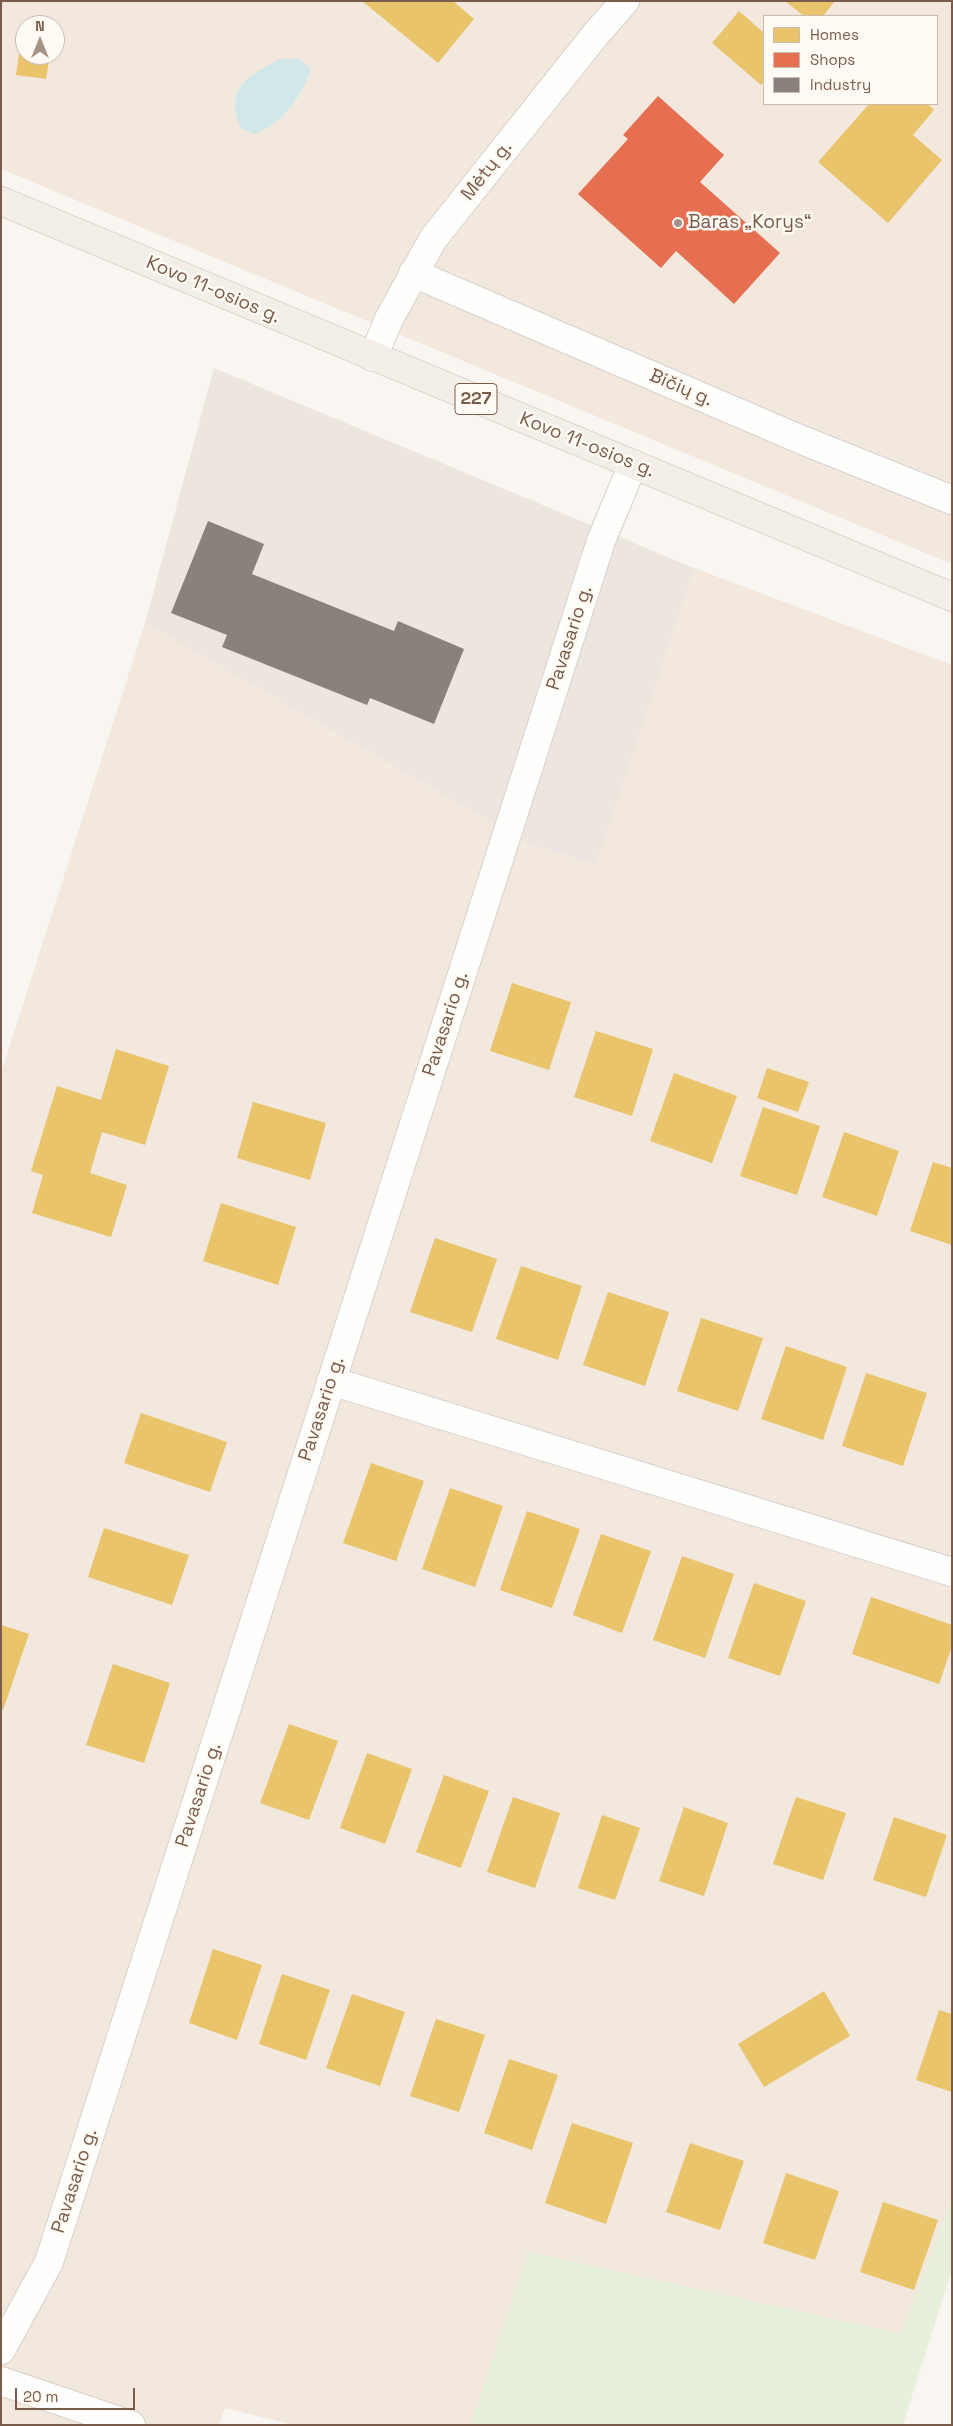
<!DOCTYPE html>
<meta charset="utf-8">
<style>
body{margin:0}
#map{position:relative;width:953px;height:2426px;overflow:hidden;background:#f9f5f0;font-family:"Space Grotesk",sans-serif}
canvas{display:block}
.frame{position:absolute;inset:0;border:2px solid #7a5c4d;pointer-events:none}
.legend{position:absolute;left:763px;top:15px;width:175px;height:90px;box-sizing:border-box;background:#fffaf3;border:1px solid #cabbb1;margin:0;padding:6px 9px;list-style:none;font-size:15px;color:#7a5c4d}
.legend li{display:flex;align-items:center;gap:10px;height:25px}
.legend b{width:25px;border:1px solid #cabbb1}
.north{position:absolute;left:15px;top:15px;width:50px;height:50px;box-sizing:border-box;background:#fffaf3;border:1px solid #cabbb1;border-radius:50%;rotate:0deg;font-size:14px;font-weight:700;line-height:20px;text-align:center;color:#7a5c4d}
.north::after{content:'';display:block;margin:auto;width:18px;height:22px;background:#a69286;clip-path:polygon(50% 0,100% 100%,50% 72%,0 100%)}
.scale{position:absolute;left:15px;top:2388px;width:120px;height:22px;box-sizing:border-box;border:2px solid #7a5c4d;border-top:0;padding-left:6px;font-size:15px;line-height:18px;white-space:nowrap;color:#7a5c4d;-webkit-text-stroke:4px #fffaf3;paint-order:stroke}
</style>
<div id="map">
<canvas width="953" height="2426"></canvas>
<div class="frame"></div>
<ul class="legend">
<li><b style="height:14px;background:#e9c46a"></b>Homes</li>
<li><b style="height:14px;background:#e76f51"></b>Shops</li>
<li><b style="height:14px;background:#8a817c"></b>Industry</li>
</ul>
<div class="north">N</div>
<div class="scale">20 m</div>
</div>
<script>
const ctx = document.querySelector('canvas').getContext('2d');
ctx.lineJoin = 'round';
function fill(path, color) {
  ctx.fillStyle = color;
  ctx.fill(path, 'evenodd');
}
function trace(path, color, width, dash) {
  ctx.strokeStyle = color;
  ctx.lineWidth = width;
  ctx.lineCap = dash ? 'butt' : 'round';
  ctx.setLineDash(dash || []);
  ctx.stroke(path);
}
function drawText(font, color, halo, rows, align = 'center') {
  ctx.font = font + ' "Space Grotesk",sans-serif';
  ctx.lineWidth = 5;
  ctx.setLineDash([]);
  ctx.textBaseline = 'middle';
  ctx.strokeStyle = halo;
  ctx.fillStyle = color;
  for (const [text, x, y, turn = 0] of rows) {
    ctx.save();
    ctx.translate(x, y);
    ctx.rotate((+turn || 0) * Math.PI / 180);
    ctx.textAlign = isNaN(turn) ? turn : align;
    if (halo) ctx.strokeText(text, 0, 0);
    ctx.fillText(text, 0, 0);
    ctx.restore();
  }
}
fill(new Path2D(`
 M1,1h951v563l-951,-395zM764,16h173v88h-173zM25,25h30v30h-30z
 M694,568l258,97v1533l-51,136 -373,-82 -57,173h-177l-69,-17 -6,17h-218v-1352l144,-450 384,221 66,21z`), '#f2e8de');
fill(new Path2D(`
 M214,368l480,200 -98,297 -67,-21 -384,-221z`), '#ede5e0');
fill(new Path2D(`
 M952,2198v71l-49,156h-432l57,-173 373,82z`), '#e7f0db');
fill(new Path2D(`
 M280,59h20l11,10c-11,29 -27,54 -57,65l-13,-6c-17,-40 7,-52 39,-69z`), '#d0e8ea');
fill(new Path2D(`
 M362,1h91l21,18 -36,44z
 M785,1h50l-12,15h-19z
 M739,11l25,22v48l-3,4 -49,-42z
 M21,38h4v17h25l-4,24 -30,-4z
 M869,104h59l6,6 -21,25 29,25 -54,63 -70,-61z
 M512,983l59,19 -22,68 -59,-19z
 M596,1031l57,18 -21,67 -58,-19z
 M116,1049l53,17 -24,79 -43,-13 -12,41 37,12 -16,52 -79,-24 11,-38 -12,-4 26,-85 44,14z
 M767,1068l42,14 -11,30 -41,-14z
 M674,1073l63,23 -25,67 -62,-22z
 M253,1102l73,21 -16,57 -73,-22z
 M763,1107l57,19 -23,69 -57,-19z
 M844,1132l55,19 -22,65 -55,-19z
 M933,1162l19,6v77l-42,-14z
 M221,1203l75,24 -18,58 -75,-24z
 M435,1238l62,21 -25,73 -62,-20z
 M521,1266l61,20 -24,74 -62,-21z
 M608,1292l61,20 -24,74 -62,-21z
 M701,1318l62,20 -25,73 -61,-20z
 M786,1346l61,21 -24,73 -62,-21z
 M866,1373l61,20 -24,73 -61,-20z
 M141,1413l86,29 -17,50 -86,-29z
 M371,1463l53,18 -28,80 -53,-18z
 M450,1488l53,18 -28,81 -53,-18z
 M527,1511l53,18 -28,79 -52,-18z
 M104,1528l85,27 -17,50 -84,-28z
 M601,1534l50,17 -29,82 -49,-18z
 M682,1556l52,18 -29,84 -52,-18z
 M754,1583l52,18 -26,75 -52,-18z
 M871,1597l81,28v21l-13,38 -87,-30z
 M1,1625l28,9 -26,76 -2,-1z
 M113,1664l57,19 -26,80 -58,-18z
 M289,1724l49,17 -29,79 -49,-17z
 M367,1753l45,16 -27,75 -45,-16z
 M444,1775l45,16 -28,77 -45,-16z
 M513,1797l47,16 -25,75 -48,-16z
 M796,1797l50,16 -23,67 -50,-16z
 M684,1807l44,16 -24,73 -45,-15z
 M602,1815l38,13 -25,72 -37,-12z
 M894,1817l53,18 -21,62 -53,-17z
 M213,1949l49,16 -25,75 -48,-17z
 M282,1974l48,16 -24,70 -47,-16z
 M824,1991l26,45 -86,51 -26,-43z
 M352,1994l53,18 -25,74 -54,-18z
 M939,2010l13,4v78l-36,-12z
 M436,2019l49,16 -26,77 -49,-16z
 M509,2059l49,16 -26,75 -48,-17z
 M572,2123l61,20 -27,81 -61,-21z
 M690,2143l54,18 -24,69 -54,-18z
 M786,2173l53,18 -24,69 -52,-17z
 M883,2202l55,18 -24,70 -54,-18z`), '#e9c46a');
fill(new Path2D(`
 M658,96l66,59 -24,27 80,71 -46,51 -58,-53 -15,17 -83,-74 50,-55 -5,-4z`), '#e76f51');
fill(new Path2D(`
 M208,521l56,23 -12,30 142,57 4,-10 66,28 -30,75 -64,-26 -3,7 -145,-58 5,-12 -56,-22z`), '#8a817c');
const minor = new Path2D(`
 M413,273l389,167 150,60
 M373,357l16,-38 44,-80 163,-205 29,-33
 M331,1381l621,191
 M1,2350l48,-88 552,-1721 32,-77
 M1,2381l130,44`);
const primary = new Path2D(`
 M1,201l951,396`);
trace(minor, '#d7d1cb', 30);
trace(primary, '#dad1cc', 30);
trace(minor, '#fefefd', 28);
trace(primary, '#f3eee8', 28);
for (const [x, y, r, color] of [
 [678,223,5,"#a69286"]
]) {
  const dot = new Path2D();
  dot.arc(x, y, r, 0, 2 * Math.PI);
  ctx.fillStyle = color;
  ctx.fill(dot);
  trace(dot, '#fffaf3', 2);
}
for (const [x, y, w] of [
 [476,399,42]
]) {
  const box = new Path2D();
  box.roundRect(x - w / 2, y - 15.5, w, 31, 4);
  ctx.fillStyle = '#fffaf3';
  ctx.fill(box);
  trace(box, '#7a5c4d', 1);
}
drawText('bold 18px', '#7a5c4d', null, [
 ["227",476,399]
]);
drawText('19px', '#7a5c4d', '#fffaf3', [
 ["Mėtų g.",487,171,-52],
 ["Kovo 11-osios g.",213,290,23],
 ["Bičių g.",681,388,23],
 ["Kovo 11-osios g.",587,445,22],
 ["Pavasario g.",570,638,-72],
 ["Pavasario g.",446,1024,-72],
 ["Pavasario g.",322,1409,-72],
 ["Pavasario g.",199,1795,-72],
 ["Pavasario g.",75,2181,-72]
]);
drawText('19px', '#7a5c4d', '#fffaf3', [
 ["Baras „Korys“",688,223]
], 'left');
</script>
